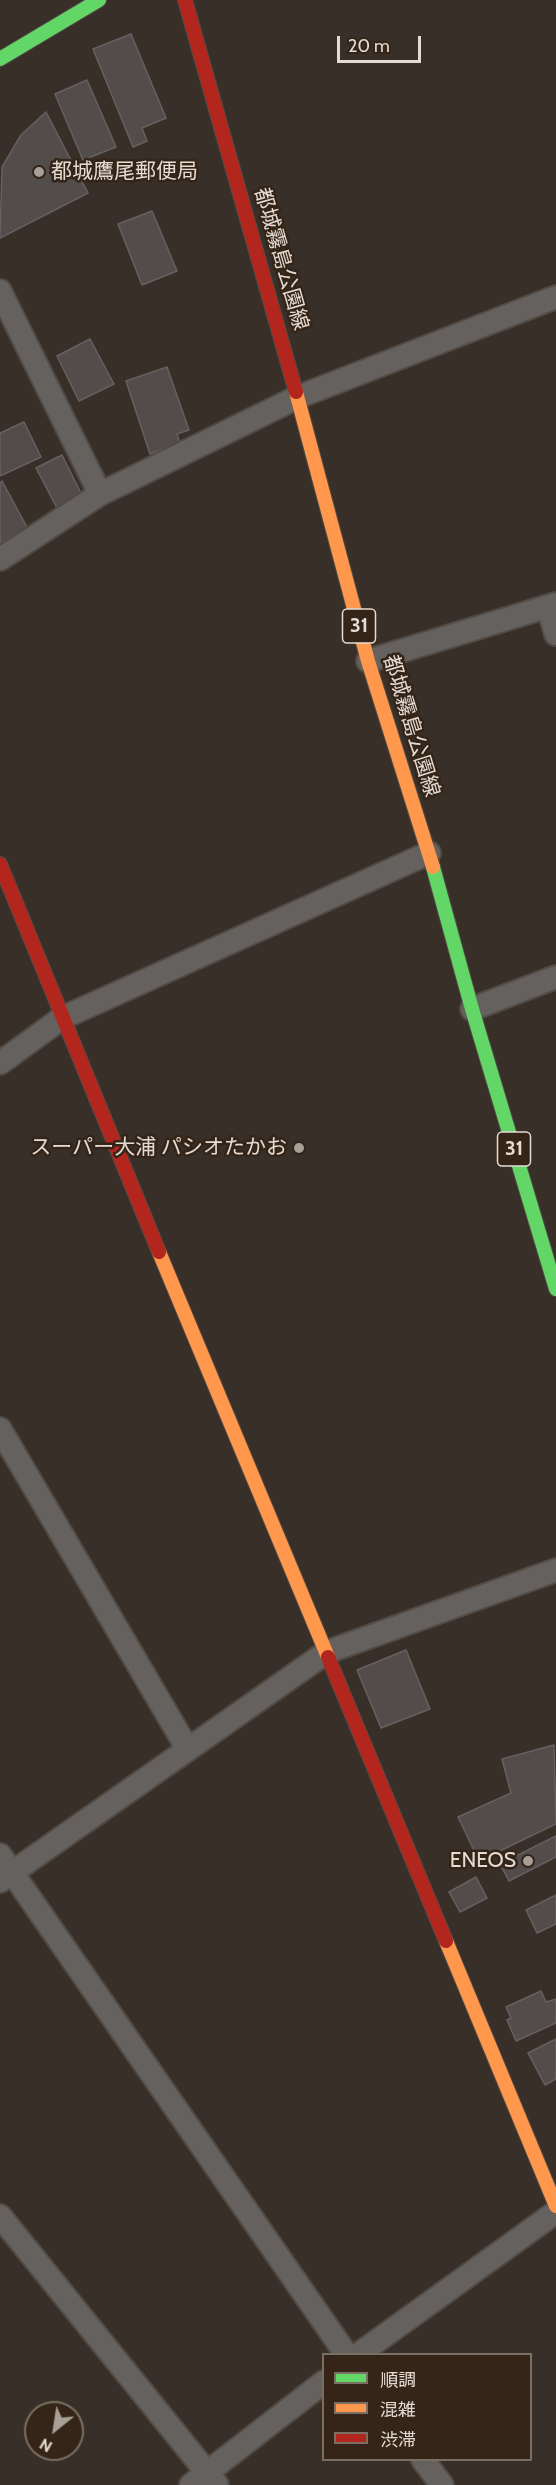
<!DOCTYPE html>
<meta charset="utf-8">
<style>
body{margin:0}
#map{position:relative;width:556px;height:2485px;overflow:hidden;background:#383028;font-family:Cabin,"Noto Sans JP",sans-serif}
canvas{display:block}
.legend{position:absolute;left:322px;top:2353px;width:210px;height:108px;box-sizing:border-box;background:#342518;border:2px solid #7b6e63;margin:0;padding:8px 10px;list-style:none;font-size:18px;color:#e5dbd3}
.legend li{display:flex;align-items:center;gap:12px;height:30px}
.legend b{width:30px;border:2px solid #7b6e63}
.north{position:absolute;left:24px;top:2401px;width:60px;height:60px;box-sizing:border-box;background:#342518;border:2px solid #7b6e63;border-radius:50%;rotate:210deg;font-size:16px;font-weight:700;line-height:24px;text-align:center;color:#e5dbd3}
.north::after{content:'';display:block;margin:auto;width:21px;height:27px;background:#a89f97;clip-path:polygon(50% 0,100% 100%,50% 72%,0 100%)}
.scale{position:absolute;left:337px;top:36px;width:84px;height:27px;box-sizing:border-box;border:3px solid #e5dbd3;border-top:0;padding-left:8px;font-size:18px;line-height:21px;white-space:nowrap;color:#e5dbd3;-webkit-text-stroke:4px #342518;paint-order:stroke}
</style>
<div id="map">
<canvas width="556" height="2485"></canvas>
<ul class="legend">
<li><b style="height:8px;background:#63d668"></b>順調</li>
<li><b style="height:8px;background:#ff974d"></b>混雑</li>
<li><b style="height:8px;background:#b3261e"></b>渋滞</li>
</ul>
<div class="north">N</div>
<div class="scale">20 m</div>
</div>
<script>
const ctx = document.querySelector('canvas').getContext('2d');
ctx.lineJoin = 'round';
function fill(path, color) {
  ctx.fillStyle = color;
  ctx.fill(path, 'evenodd');
}
function trace(path, color, width, dash) {
  ctx.strokeStyle = color;
  ctx.lineWidth = width;
  ctx.lineCap = dash ? 'butt' : 'round';
  ctx.setLineDash(dash || []);
  ctx.stroke(path);
}
function drawText(font, color, halo, rows, align = 'center') {
  ctx.font = font + ' Cabin,"Noto Sans JP",sans-serif';
  ctx.lineWidth = 5;
  ctx.setLineDash([]);
  ctx.textBaseline = 'middle';
  ctx.strokeStyle = halo;
  ctx.fillStyle = color;
  for (const [text, x, y, turn = 0] of rows) {
    ctx.save();
    ctx.translate(x, y);
    ctx.rotate((+turn || 0) * Math.PI / 180);
    ctx.textAlign = isNaN(turn) ? turn : align;
    if (halo) ctx.strokeText(text, 0, 0);
    ctx.fillText(text, 0, 0);
    ctx.restore();
  }
}
const building = new Path2D(`
 M131,34l35,84 -24,10 5,13 -14,6 -40,-98z
 M87,80l29,67 -33,13 -28,-66z
 M46,112l42,81 -88,45 2,-71 19,-32z
 M152,211l25,60 -35,14 -24,-61z
 M90,339l24,45 -35,17 -22,-45z
 M167,367l22,63 -12,4 3,9 -30,11 -24,-73z
 M24,422l17,35 -41,19v-43z
 M62,455l21,42 -25,13 -22,-42z
 M2,481l26,48 -28,15v-61z
 M406,1650l24,59 -49,19 -24,-58z
 M554,1745l2,79 -77,37 -21,-44 53,-24 -9,-34z
 M556,1836v21l-47,24 -9,-17z
 M476,1877l11,21 -27,14 -11,-20z
 M556,1895v29l-19,9 -11,-23z
 M541,1991l5,11 10,-3v24l-40,18 -9,-21 4,-2 -5,-11z
 M556,2039v40l-11,6 -17,-32z`);
fill(building, '#524c4b');
trace(building, '#676060', 1.5);
const street = new Path2D(`
 M0,291l100,203
 M0,559l100,-65 198,-97 258,-100
 M548,607l8,27
 M368,661l188,-57
 M472,1009l84,-32
 M0,1063l62,-45 367,-165
 M0,1429l187,319
 M0,1855l346,499
 M0,1881l327,-229 229,-82
 M0,2216l217,269
 M359,2354l197,-142
 M423,2460l19,25
 M191,2485l133,-103`);
const fast = new Path2D(`
 M0,59l99,-59
 M433,867l39,142 84,280`);
const slow = new Path2D(`
 M296,392l72,269 65,206
 M159,1252l169,405
 M446,1941l110,265`);
const jam = new Path2D(`
 M185,0l111,392
 M0,864l159,388
 M328,1657l118,284`);
trace(street, '#524b45', 26);
trace(fast, '#524b45', 16);
trace(slow, '#524b45', 16);
trace(jam, '#524b45', 16);
trace(street, '#64615e', 22);
trace(fast, '#63d668', 14);
trace(slow, '#ff974d', 14);
trace(jam, '#b3261e', 14);
for (const [x, y, r, color] of [
 [39,172,6,"#a89f97"],
 [299,1148,6,"#a89f97"],
 [528,1861,6,"#a89f97"]
]) {
  const dot = new Path2D();
  dot.arc(x, y, r, 0, 2 * Math.PI);
  ctx.fillStyle = color;
  ctx.fill(dot);
  trace(dot, '#342518', 2);
}
for (const [x, y, w] of [
 [359,626,33],
 [514,1149,33]
]) {
  const box = new Path2D();
  box.roundRect(x - w / 2, y - 17, w, 34, 4.5);
  ctx.fillStyle = '#342518';
  ctx.fill(box);
  trace(box, '#e5dbd3', 1.5);
}
drawText('bold 20px', '#e5dbd3', null, [
 ["31",359,626],
 ["31",514,1149]
]);
drawText('21px', '#e5dbd3', '#342518', [
 ["都城鷹尾郵便局",51,172,"left"],
 ["スーパー大浦 パシオたかお",287,1148],
 ["ENEOS",516,1861]
], 'right');
drawText('21px', '#e5dbd3', '#342518', [
 ["都城霧島公園線",281,259,74],
 ["都城霧島公園線",411,726,73]
]);
</script>
